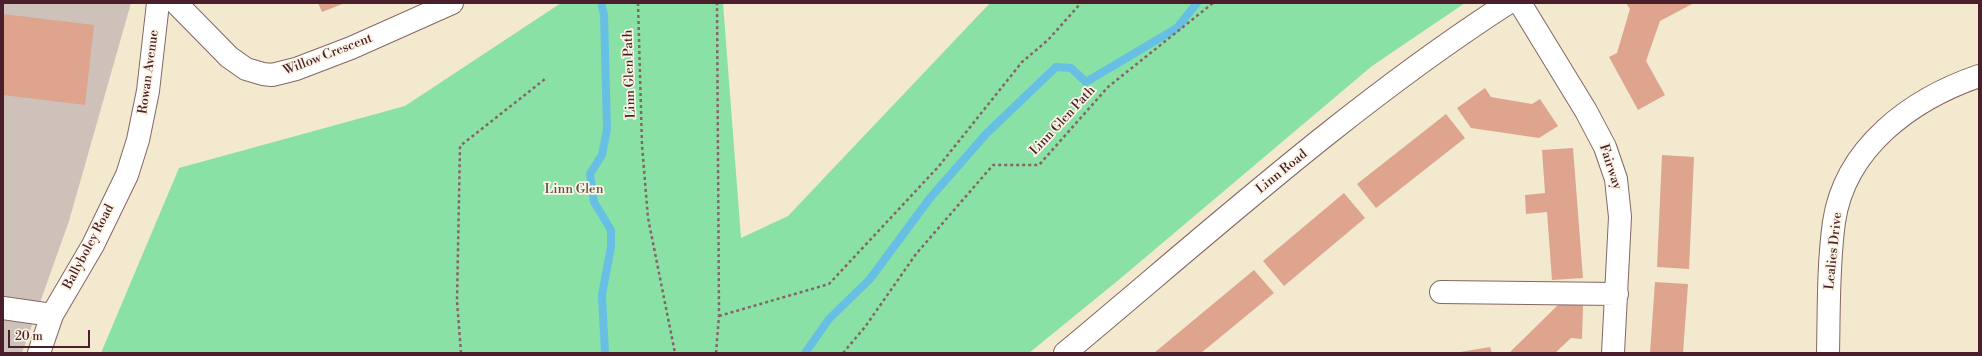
<!DOCTYPE html>
<style>
body{margin:0}
#map{position:relative;width:1982px;height:356px;overflow:hidden;background:#f2e9ce;font-family:"Libre Bodoni",serif}
canvas{display:block}
.frame{position:absolute;inset:0;border:4px solid #4a1f2b;pointer-events:none}
.scale{position:absolute;left:8px;top:330px;width:82px;height:18px;box-sizing:border-box;border:2px solid #4a1f2b;border-top:0;padding-left:5px;font-size:12px;line-height:14px;white-space:nowrap;color:#4a1f2b;-webkit-text-stroke:3px #fcf5e5;paint-order:stroke}
</style>
<div id="map">
<canvas width="1982" height="356"></canvas>
<div class="frame"></div>
<div class="scale">20 m</div>
</div>
<script>
const ctx = document.querySelector('canvas').getContext('2d');
ctx.lineJoin = 'round';
function fill(path, color) {
  ctx.fillStyle = color;
  ctx.fill(path, 'evenodd');
}
function trace(path, color, width, dash) {
  ctx.strokeStyle = color;
  ctx.lineWidth = width;
  ctx.lineCap = dash ? 'butt' : 'round';
  ctx.setLineDash(dash || []);
  ctx.stroke(path);
}
function drawText(font, color, halo, rows, align = 'center') {
  ctx.font = font + ' "Libre Bodoni",serif';
  ctx.lineWidth = 3.5;
  ctx.setLineDash([]);
  ctx.textBaseline = 'middle';
  ctx.strokeStyle = halo;
  ctx.fillStyle = color;
  for (const [text, x, y, turn = 0] of rows) {
    ctx.save();
    ctx.translate(x, y);
    ctx.rotate((+turn || 0) * Math.PI / 180);
    ctx.textAlign = isNaN(turn) ? turn : align;
    if (halo) ctx.strokeText(text, 0, 0);
    ctx.fillText(text, 0, 0);
    ctx.restore();
  }
}
fill(new Path2D(`
 M3,3h128l-62,218 -47,132h-19z`), '#cec1ba');
fill(new Path2D(`
 M561,3h162l18,235 47,-22 202,-213h475l-93,63 -251,212 -92,75h-928l78,-185 226,-62z`), '#89e1a6');
trace(new Path2D(`
 M601,3l3,11 3,115 -5,26 -12,19 4,28 17,28v17l-9,48 3,58
 M805,353l24,-34 41,-40 60,-81 56,-64 70,-67 15,1 15,14 91,-54 20,-25`), '#67c0e4', 8);
fill(new Path2D(`
 M318,3h27l-23,9z
 M1626,3h68l-34,18 -14,40 19,34 -27,15 -29,-53 8,-4 13,-44z
 M3,14l91,11 -9,80 -82,-10z
 M1485,88l6,9 41,7 8,-5 18,27 -19,12 -68,-10 -14,-20z
 M1446,114l19,24 -89,70 -19,-24z
 M1573,148l10,130 -31,2 -5,-68 -21,2 -1,-19 20,-2 -3,-43z
 M1662,155l32,2 -5,112 -32,-2z
 M1344,193l21,25 -81,68 -21,-25z
 M1254,270l20,23 -73,60h-47z
 M1655,282l33,2 -5,69h-33z
 M1559,304l24,1 -1,34 -11,-1 -16,15h-46z
 M1490,347l2,6h-32v-1z`), '#dea48e');
const minor = new Path2D(`
 M176,3l53,54 17,12 17,5 9,1 24,-6 55,-21 101,-45
 M1520,3l66,108 19,36 11,32 4,38 -7,136
 M1441,292l176,2
 M3,308l49,7
 M39,353l13,-38 41,-70 34,-70 11,-35 10,-49 10,-88
 M1065,353c144,-120 285,-248 443,-350
 M1828,353c1,-43 0,-88 6,-131 11,-75 78,-123 145,-146`);
trace(minor, '#856664', 24);
trace(new Path2D(`
 M638,3l4,142 6,73 27,135
 M719,316l110,-32 110,-118 83,-104 26,-22 33,-37
 M461,353l-4,-52 3,-155 85,-67
 M716,353l3,-37 -2,-313
 M843,353l22,-26 51,-73 77,-89h46l69,-78 105,-84`), '#856664', 2.5, [3, 3]);
trace(minor, '#fff', 22);
drawText('13px', '#4a1f2b', '#fcf5e5', [
 ["Willow Crescent",328,55,-21],
 ["Rowan Avenue",149,72,-82],
 ["Linn Glen Path",630,74,-92],
 ["Linn Glen Path",1063,121,-47],
 ["Fairway",1610,167,72],
 ["Linn Road",1282,172,-39],
 ["Ballyboley Road",89,247,-62],
 ["Lealies Drive",1834,251,-84]
]);
drawText('13px', '#5a504a', '#fcf5e5', [
 ["Linn Glen",574,190]
]);
</script>
